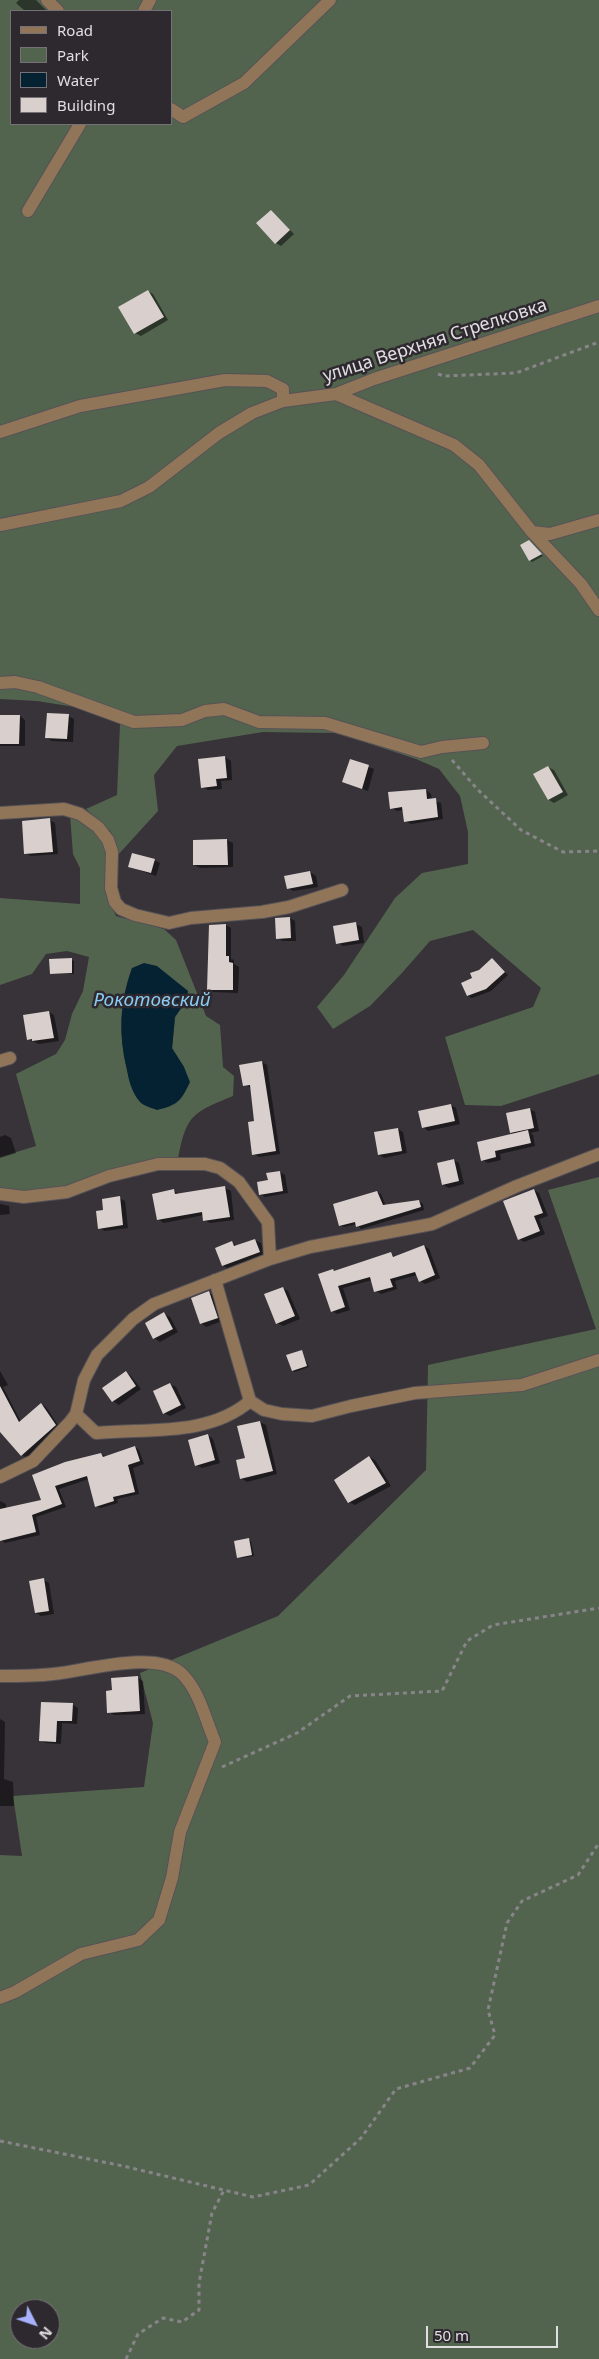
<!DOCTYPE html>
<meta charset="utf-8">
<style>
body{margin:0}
#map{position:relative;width:599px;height:2359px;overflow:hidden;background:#373339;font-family:"Noto Sans",sans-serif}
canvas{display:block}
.legend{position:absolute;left:10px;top:10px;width:162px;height:115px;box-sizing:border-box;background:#2d292f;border:1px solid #757177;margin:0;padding:6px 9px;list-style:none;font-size:15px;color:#e1dee2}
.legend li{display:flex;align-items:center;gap:10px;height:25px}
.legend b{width:25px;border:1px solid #757177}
.north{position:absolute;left:10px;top:2299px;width:50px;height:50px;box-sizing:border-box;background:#2d292f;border:1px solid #757177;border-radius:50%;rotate:131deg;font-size:14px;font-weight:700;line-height:20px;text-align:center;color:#e1dee2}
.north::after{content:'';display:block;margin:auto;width:18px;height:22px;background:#a7b1fc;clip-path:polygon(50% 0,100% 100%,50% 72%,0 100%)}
.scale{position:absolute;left:426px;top:2326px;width:132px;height:22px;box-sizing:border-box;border:2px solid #e1dee2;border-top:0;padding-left:6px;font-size:15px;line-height:18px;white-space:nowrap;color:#e1dee2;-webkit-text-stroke:4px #2d292f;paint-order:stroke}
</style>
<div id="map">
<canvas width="599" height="2359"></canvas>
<ul class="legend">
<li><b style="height:6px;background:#907559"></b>Road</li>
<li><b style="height:14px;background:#53644e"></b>Park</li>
<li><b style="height:14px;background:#042232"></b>Water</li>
<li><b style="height:14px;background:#d9d0ce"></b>Building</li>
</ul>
<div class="north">N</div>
<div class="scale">50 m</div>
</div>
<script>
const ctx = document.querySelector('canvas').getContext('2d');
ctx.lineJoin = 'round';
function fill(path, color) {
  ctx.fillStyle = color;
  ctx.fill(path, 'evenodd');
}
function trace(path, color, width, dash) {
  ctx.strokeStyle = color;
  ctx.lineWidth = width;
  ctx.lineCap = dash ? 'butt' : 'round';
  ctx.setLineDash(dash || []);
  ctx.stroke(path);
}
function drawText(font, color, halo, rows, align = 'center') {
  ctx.font = font + ' "Noto Sans",sans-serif';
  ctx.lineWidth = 5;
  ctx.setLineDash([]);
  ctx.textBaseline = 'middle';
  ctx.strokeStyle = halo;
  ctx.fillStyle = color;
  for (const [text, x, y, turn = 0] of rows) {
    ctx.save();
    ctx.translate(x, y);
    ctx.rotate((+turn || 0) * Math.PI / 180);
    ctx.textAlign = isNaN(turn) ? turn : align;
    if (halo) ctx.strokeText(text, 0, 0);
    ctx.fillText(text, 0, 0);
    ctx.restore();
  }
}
fill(new Path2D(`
 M0,0h599v1074l-98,32 -36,-1 -20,-68 88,-30 8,-19 -68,-58 -43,11 -29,33 -31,32 -37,23 -16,-22 27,-32 51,-77 27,-25 46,-9v-32l-8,-36 -21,-27 -23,-10 -79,-26 -74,-1 -86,14 -23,29 4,36 -41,45 -6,-24 -25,-23 31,-14 3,-71 -39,-16 -44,-7 -37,-2zM11,11h160v113h-160z
 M70,815l24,16 9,12 3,12v38l10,23 48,13 12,11 30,76 14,9 3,42 11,9 -1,20c-41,17 -47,19 -55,64l-114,27 -31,5 -33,-2v-33l36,-11 -20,-72 40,-20 9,-14 7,-26 11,-23 6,-34 -22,-6 -21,3 -14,20 -32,11v-87l80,6v-36l-7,-14zM132,968l41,12 15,11 -2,10 -11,16 -3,32 12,18 -53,19c-11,-44 -15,-74 1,-118z
 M599,1177v1182h-599v-504l22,1 -9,-60 131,-9 9,-64 -13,-50 138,-57 148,-146 2,-105 168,-36 -48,-139zM20,2309h30v30h-30z`), '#53644e');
fill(new Path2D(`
 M144,963l13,3 31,25 -2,10 -11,16 -3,31 12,19 6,15c-9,19 -12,23 -33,28 -5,-2 -13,-4 -17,-8 -8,-9 -11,-21 -13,-32 -9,-35 -7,-68 5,-102z`), '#042232');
fill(new Path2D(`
 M19,0h17l11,11h-22l-9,-8z
 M271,211l23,23 -13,12 -5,-3z
 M148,291l5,3 15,26 -27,16 -6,-3z
 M531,543l12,13 -11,6 -2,-2z
 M0,716h20l5,4v26h-25z
 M68,716l6,3 -1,23 -21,-1 -5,-3z
 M225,757l6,4 1,19 -11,1 1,8 -14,1 -5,-3 -3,-27z
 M351,761l23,8 -6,22 -24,-9z
 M548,767l6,3 14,25 -14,8 -5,-3z
 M426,790l5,4 1,6 9,3 2,16 -32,5 -6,-3 -1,-11 -7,1 -6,-3z
 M50,820l5,3 3,31 -27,2 -6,-3z
 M227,840l6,3v24l-33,1 -6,-3v-24z
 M154,860l6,3 -4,13 -26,-9z
 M310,872l6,4 2,11 -25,4 -5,-3z
 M290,918l5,3 1,20h-13l-6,-3z
 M356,924l6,3 2,16 -21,3 -5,-3z
 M226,925l5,3v31l3,1v4l5,3 -1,26 -25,-1 -5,-3z
 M71,960l3,1v13h-23z
 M492,960l16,15 -17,16 -19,7 -4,-2 6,-17z
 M49,1012l5,3 5,26 -20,3 -11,-5z
 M262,1062l5,3 13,89 -21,3 -5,-3 2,-32 -4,-34 -8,-3z
 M451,1105l5,3 4,16 -32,7 -5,-4z
 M530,1109l5,3 4,19 -9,2 3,2 2,11 -35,8 1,6 -13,3 -6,-3 33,-25 -4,-2z
 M398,1129l5,3 4,21 -23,5 -5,-3z
 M5,1135l6,3 5,15 -16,5v-21z
 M454,1160l5,3 5,21 -15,4 -6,-3z
 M280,1172l5,3 3,18 -23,4 -5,-3 9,-13z
 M225,1188l6,3 3,29 -24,3 -6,-3v-5l-40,8 -5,-3 15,-29 6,3z
 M534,1190l5,3 9,23 -9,3 6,15 -21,8 -5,-3z
 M377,1192l4,2 5,12 33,-5 4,3 1,6 -63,19 -4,-5 -13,3 -4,-2z
 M119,1198l6,3 3,27 -23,3 -5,-3 5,-17z
 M0,1204l9,2 1,8 -10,1z
 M255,1240l6,3 4,12 -37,14 -5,-4 9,-22 6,3z
 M424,1246l5,3 11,29 -15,6 -5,-3 -3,-6 -22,6 2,8 -16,5 -5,-3 -4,-11 -29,8 7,22 -13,4 -5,-3 1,-41 3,2 55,-18 5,3z
 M283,1288l5,3 12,28 -17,7 -6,-3z
 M209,1293l6,3 7,25 -16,6 -5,-4z
 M164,1314l6,3 8,15 -18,10 -6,-4 -8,-15z
 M301,1351l8,16 -14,5 -2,-1z
 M0,1371l8,14 -5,2 18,35 20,-18 5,3 14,21 -33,30 -5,-3 -22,-26z
 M126,1372l5,4 10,13 -22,16 -6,-4 -9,-13z
 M170,1384l6,3 10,21 -16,8 -6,-3z
 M260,1422l6,3 11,49 -30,8 -6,-4 5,-20z
 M208,1435l5,4 7,24 -18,5 -6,-3z
 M135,1447l4,3 5,14 -11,4 6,26 -22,5 1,4 -17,5 -5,-2 -7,-27 -30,10 7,18 -30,10 4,18 -35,8 -4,-3 -1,-39 6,3v5l37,-8 -9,-25 67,-22 6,3z
 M370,1457l5,3 16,26 -36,19 -6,-3z
 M249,1540l2,1 3,15 -13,2 -2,-1z
 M44,1580l5,3 5,31 -13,2 -5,-3z
 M138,1678l5,3 2,33 -31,1 -5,-3z
 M42,1703l31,2 5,3 -1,16 -15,-1 -1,21 -15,-1 -6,-3z
 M0,1719l5,3 -1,57 9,3 1,24h-14z`), '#0007');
fill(new Path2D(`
 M271,210l19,20 -15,14 -19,-21z
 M148,290l16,27 -30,17 -16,-27z
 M529,540l13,14 -13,7 -9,-16z
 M47,713l22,1 -2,25 -22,-1z
 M0,715h20l-1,29h-19z
 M225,756l2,22 -11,1 1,7 -16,2 -3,-29z
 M350,759l19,6 -7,24 -20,-7z
 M548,766l15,26 -15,8 -15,-26z
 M426,789l1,10 9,-1 2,19 -34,5 -2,-15 -12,2 -2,-17z
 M50,818l3,34 -29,2 -2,-33z
 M227,839l1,26h-35v-25z
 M132,853l23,6 -4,14 -23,-6z
 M310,871l3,13 -26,5 -3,-13z
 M290,917l1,21 -15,1 -1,-21z
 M356,922l3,18 -23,4 -3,-18z
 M226,924v32h3v6l4,1v27h-26l2,-65z
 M72,958v15l-22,1 -1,-15z
 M492,958l13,14 -19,17 -19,7 -6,-13 11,-5 -2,-5 9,-3z
 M49,1011l5,27 -22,3v-2l-5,1 -4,-25z
 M262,1061l14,90 -24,4 -4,-33 6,-1 -4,-36 -7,1 -4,-21z
 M451,1104l4,17 -33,7 -4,-17z
 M530,1108l4,20 -24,5 -4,-20z
 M398,1128l4,23 -24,4 -4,-23z
 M528,1130l3,13 -36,8 1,6 -15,4 -4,-19z
 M454,1159l5,22 -17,4 -5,-22z
 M280,1171l3,20 -24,4 -2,-13 11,-2 -2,-7z
 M225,1186l5,31 -27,4 -1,-9 -45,8 -5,-26 22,-5 1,5z
 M534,1189l9,24 -9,3 6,15 -22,9 -15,-39z
 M377,1191l6,14 36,-5 2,7 -65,20 -1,-5 -16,4 -6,-22z
 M120,1196l3,29 -25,4 -2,-18 7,-1 -1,-11z
 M255,1239l5,13 -38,14 -7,-18 17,-7 2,5z
 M424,1245l11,30 -16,7 -4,-10 -25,7 3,8 -19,5 -4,-15 -32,9 7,21 -14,5 -13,-38 15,-5 1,2 57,-19 2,5z
 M283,1287l12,29 -19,8 -12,-30z
 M209,1291l9,27 -18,6 -9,-26z
 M164,1312l9,17 -20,10 -8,-16z
 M302,1350l5,16 -15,5 -6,-16z
 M126,1371l10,15 -24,16 -10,-14z
 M170,1383l11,22 -18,9 -10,-23z
 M0,1386l19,36 22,-19 15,22 -35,31 -21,-24z
 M260,1421l13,50 -33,8 -4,-19 9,-2 -8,-32z
 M208,1434l7,26 -20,6 -7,-26z
 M135,1446l5,15 -12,4 7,27 -22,5 1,4 -19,6 -8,-31 -32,10 7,18 -30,11 4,17 -36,9v-32l41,-9 -9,-25 33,-13 36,-9 2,4z
 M369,1456l17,27 -38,20 -14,-23z
 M249,1538l3,17 -15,3 -3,-17z
 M44,1578l5,33 -14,2 -6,-32z
 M138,1676l2,35 -33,2 -1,-22 6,-1 -1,-12z
 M41,1702l32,1 -1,18h-15l-1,21 -17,-1z`), '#d9d0ce');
const minor = new Path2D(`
 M47,0l11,11
 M144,11l6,-11
 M171,109l12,8 61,-34 86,-83
 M28,211l52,-87
 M336,394l118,51 25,20 53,67 49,52 18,26
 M0,432l80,-26 145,-26 42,1 16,8v12l53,-7 38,-15 225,-73
 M0,525l121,-24 28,-14 70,-54 33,-20 31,-12
 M532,532l18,2 49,-14
 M0,683l15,-1 23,5 96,35 48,-2 23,-9 19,-2 35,13 66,1 96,29 21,-5 41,-4
 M0,813l64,-4 16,5 18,13 10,13 4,12 -1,36 4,14 6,7 14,6 34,8 22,-5 71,-6 27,-5 53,-17
 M0,1061l10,-3
 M0,1194l24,3 43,-5 42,-16 49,-12h47l15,4 19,14 29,40 2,37
 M215,1280l35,121 14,9 18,4 30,2 39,-10 64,-13 107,-8 77,-25
 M76,1414l20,19c51,-5 112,4 154,-32
 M0,1477l33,-16 37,-39 6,-8 8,-34 13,-25 36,-36 21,-15 116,-45 40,-12 122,-23 85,-38 82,-32
 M0,1676c18,0 36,0 53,-2 32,-3 104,-25 129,0 17,16 24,47 33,68l-35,90 -8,46 -13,42 -21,20 -57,14 -66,38 -15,6`);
trace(minor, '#565257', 14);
trace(new Path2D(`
 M438,374l6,2 72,-3 83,-31
 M452,760l26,30 43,40 42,22 36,-1
 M222,1767l75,-34 53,-37 92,-5 25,-50 26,-16 106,-17
 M0,2141l123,25 130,31 56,-12 52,-47 35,-49 74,-21 25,-33 -7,-25 19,-87 15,-22 56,-26 21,-32
 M126,2359l12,-25 25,-16 19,4 17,-12v-27l13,-70 12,-23`), '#88858a', 3, [4, 4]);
trace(minor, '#907559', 12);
drawText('18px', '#e1dee2', '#2d292f', [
 ["улица Верхняя Стрелковка",435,341,-18]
]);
drawText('italic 19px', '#89cbf3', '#2d292f', [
 ["Рокотовский",152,1001]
]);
</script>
